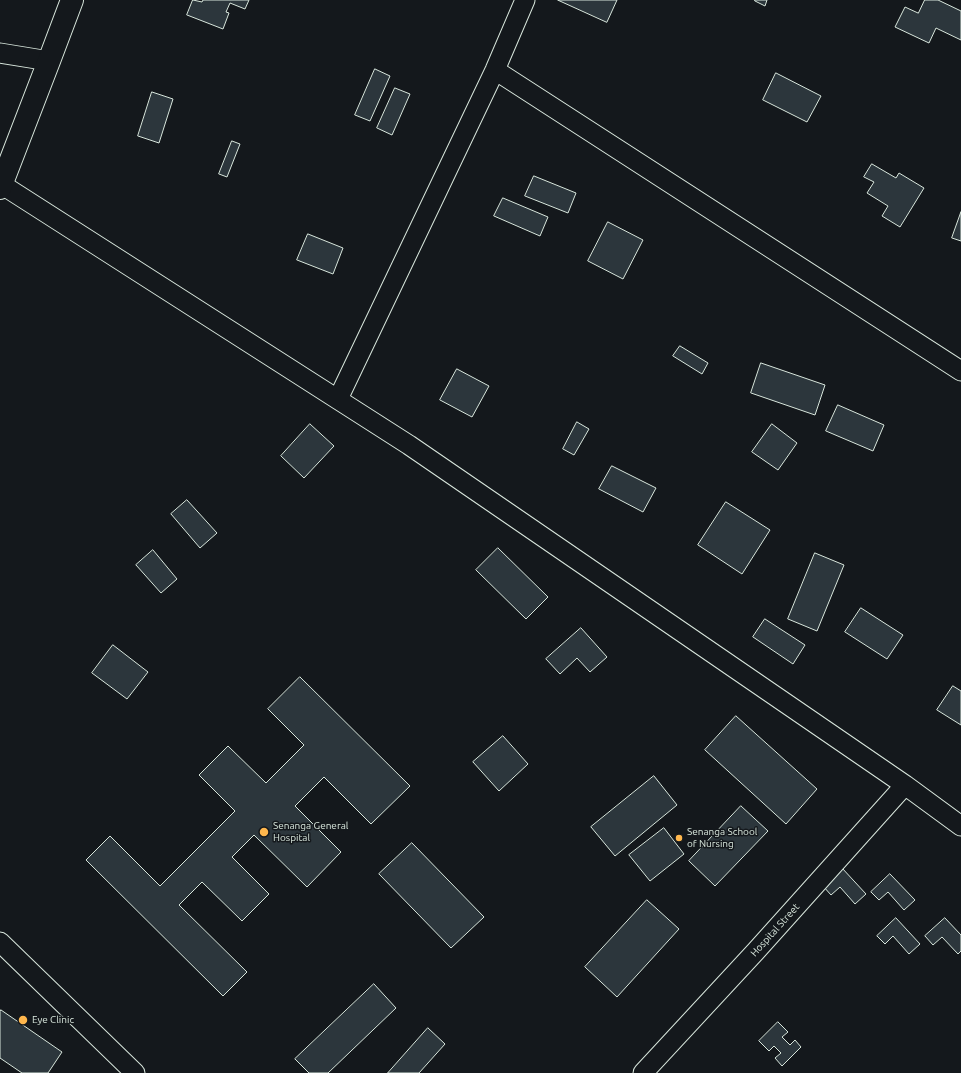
<!DOCTYPE html>
<style>
body{margin:0}
canvas{display:block;background:#14181c}
</style>
<canvas width="961" height="1073"></canvas>
<script>
const ctx = document.querySelector('canvas').getContext('2d');
ctx.lineJoin = 'round';
function fill(path, color) {
  ctx.fillStyle = color;
  ctx.fill(path, 'evenodd');
}
function trace(path, color, width, dash) {
  ctx.strokeStyle = color;
  ctx.lineWidth = width;
  ctx.lineCap = dash ? 'butt' : 'round';
  ctx.setLineDash(dash || []);
  ctx.stroke(path);
}
function drawText(font, color, halo, rows, align = 'center') {
  ctx.font = font + ' Ubuntu,sans-serif';
  ctx.lineWidth = 3;
  ctx.setLineDash([]);
  ctx.textBaseline = 'middle';
  ctx.strokeStyle = halo;
  ctx.fillStyle = color;
  for (const [text, x, y, turn = 0] of rows) {
    ctx.save();
    ctx.translate(x, y);
    ctx.rotate((+turn || 0) * Math.PI / 180);
    ctx.textAlign = isNaN(turn) ? turn : align;
    if (halo) ctx.strokeText(text, 0, 0);
    ctx.fillText(text, 0, 0);
    ctx.restore();
  }
}
const building = new Path2D(`
 M193,0l9,2 1,-2h46l-4,9 -15,-6 -4,9 3,1 -6,16 -36,-14z
 M558,0h59l-10,22z
 M755,0h12l-2,6 -10,-5z
 M925,0h13l23,11v29l-25,-12 -7,15 -34,-16 10,-20 13,6z
 M375,69l15,7 -20,45 -15,-6z
 M776,73l45,23 -14,26 -44,-22z
 M395,88l15,6 -18,41 -15,-7z
 M152,92l21,7 -14,44 -21,-7z
 M232,141l8,3 -13,33 -8,-3z
 M872,164l24,14 3,-5 25,15 -24,39 -18,-11 6,-10 -21,-13 7,-11 -10,-5z
 M534,176l42,17 -8,20 -43,-17z
 M503,198l45,19 -8,19 -46,-20z
 M961,212v29l-9,-3z
 M608,222l35,18 -20,39 -35,-18z
 M308,234l35,14 -10,26 -36,-14z
 M680,346l28,17 -6,11 -29,-18z
 M761,363l64,22 -10,30 -64,-22z
 M457,369l32,17 -17,31 -32,-17z
 M838,405l46,20 -11,26 -47,-20z
 M577,422l12,7 -15,26 -11,-6z
 M310,424l24,22 -30,32 -23,-22z
 M772,424l25,19 -19,27 -26,-18z
 M612,466l44,22 -13,24 -44,-23z
 M187,500l30,33 -17,15 -29,-34z
 M726,502l44,28 -28,44 -44,-29z
 M498,548l50,49 -22,22 -50,-49z
 M153,550l24,29 -16,14 -25,-28z
 M815,553l29,12 -27,66 -29,-12z
 M861,608l42,27 -16,24 -42,-27z
 M765,619l40,26 -12,19 -40,-27z
 M581,628l26,29 -17,15 -13,-14 -17,16 -14,-15z
 M113,645l35,27 -21,27 -35,-26z
 M300,677l110,109 -39,38 -47,-47 -29,29 46,46 -34,35 -53,-52 -22,22 37,37 -27,27 -40,-39 -23,23 68,67 -24,24 -137,-136 24,-24 50,50 75,-75 -36,-36 29,-29 38,37 38,-38 -36,-36z
 M953,686l8,5v34l-24,-15z
 M736,716l81,73 -31,35 -81,-74z
 M503,736l25,28 -29,27 -26,-29z
 M654,776l23,29 -62,51 -24,-29z
 M741,806l27,25 -53,55 -26,-25z
 M664,828l20,26 -34,27 -21,-26z
 M412,843l72,74 -33,31 -72,-74z
 M842,868l24,26 -11,10 -15,-17 -9,8 -8,-9z
 M890,874l25,26 -11,10 -16,-18 -9,8 -8,-8z
 M647,900l32,29 -62,68 -32,-30z
 M896,918l24,26 -11,10 -16,-18 -8,8 -8,-8z
 M945,918l16,17v16l-3,3 -16,-17 -9,8 -8,-9z
 M374,984l22,24 -68,65h-19l-14,-14z
 M1,1010l61,42 -14,21h-26l-22,-15v-46z
 M778,1022l10,10 -6,5 8,8 5,-5 6,7 -19,19 -7,-8 6,-5 -7,-7 -5,5 -10,-10z
 M428,1028l17,16 -26,29h-31z`);
fill(building, '#2c363c');
trace(building, '#d8e6dc', 1);
const street = new Path2D(`
 M0,53l49,8
 M495,70l466,301
 M1,184l408,261 496,340 56,41
 M338,399l157,-329 30,-70
 M0,942l135,131
 M643,1073l113,-122 149,-166`);
const secondary = new Path2D(`
 M0,188l49,-127 23,-61`);
trace(street, '#d8e6dc', 21);
trace(secondary, '#d8e6dc', 24);
trace(street, '#14181c', 19);
trace(secondary, '#14181c', 22);
for (const [x, y, r, color] of [
 [264,832,5,"#ffb74d"],
 [679,838,4,"#ffb74d"],
 [23,1020,5,"#ffb74d"]
]) {
  const dot = new Path2D();
  dot.arc(x, y, r, 0, 2 * Math.PI);
  ctx.fillStyle = color;
  ctx.fill(dot);
  trace(dot, '#14181c', 1.5);
}
drawText('10px', '#d8e6dc', '#14181c', [
 ["Senanga General",273,826],
 ["Hospital",273,838],
 ["Senanga School",687,832],
 ["of Nursing",687,844],
 ["Eye Clinic",32,1020]
], 'left');
drawText('10px', '#d8e6dc', '#14181c', [
 ["Hospital Street",775,930,-48]
]);
</script>
